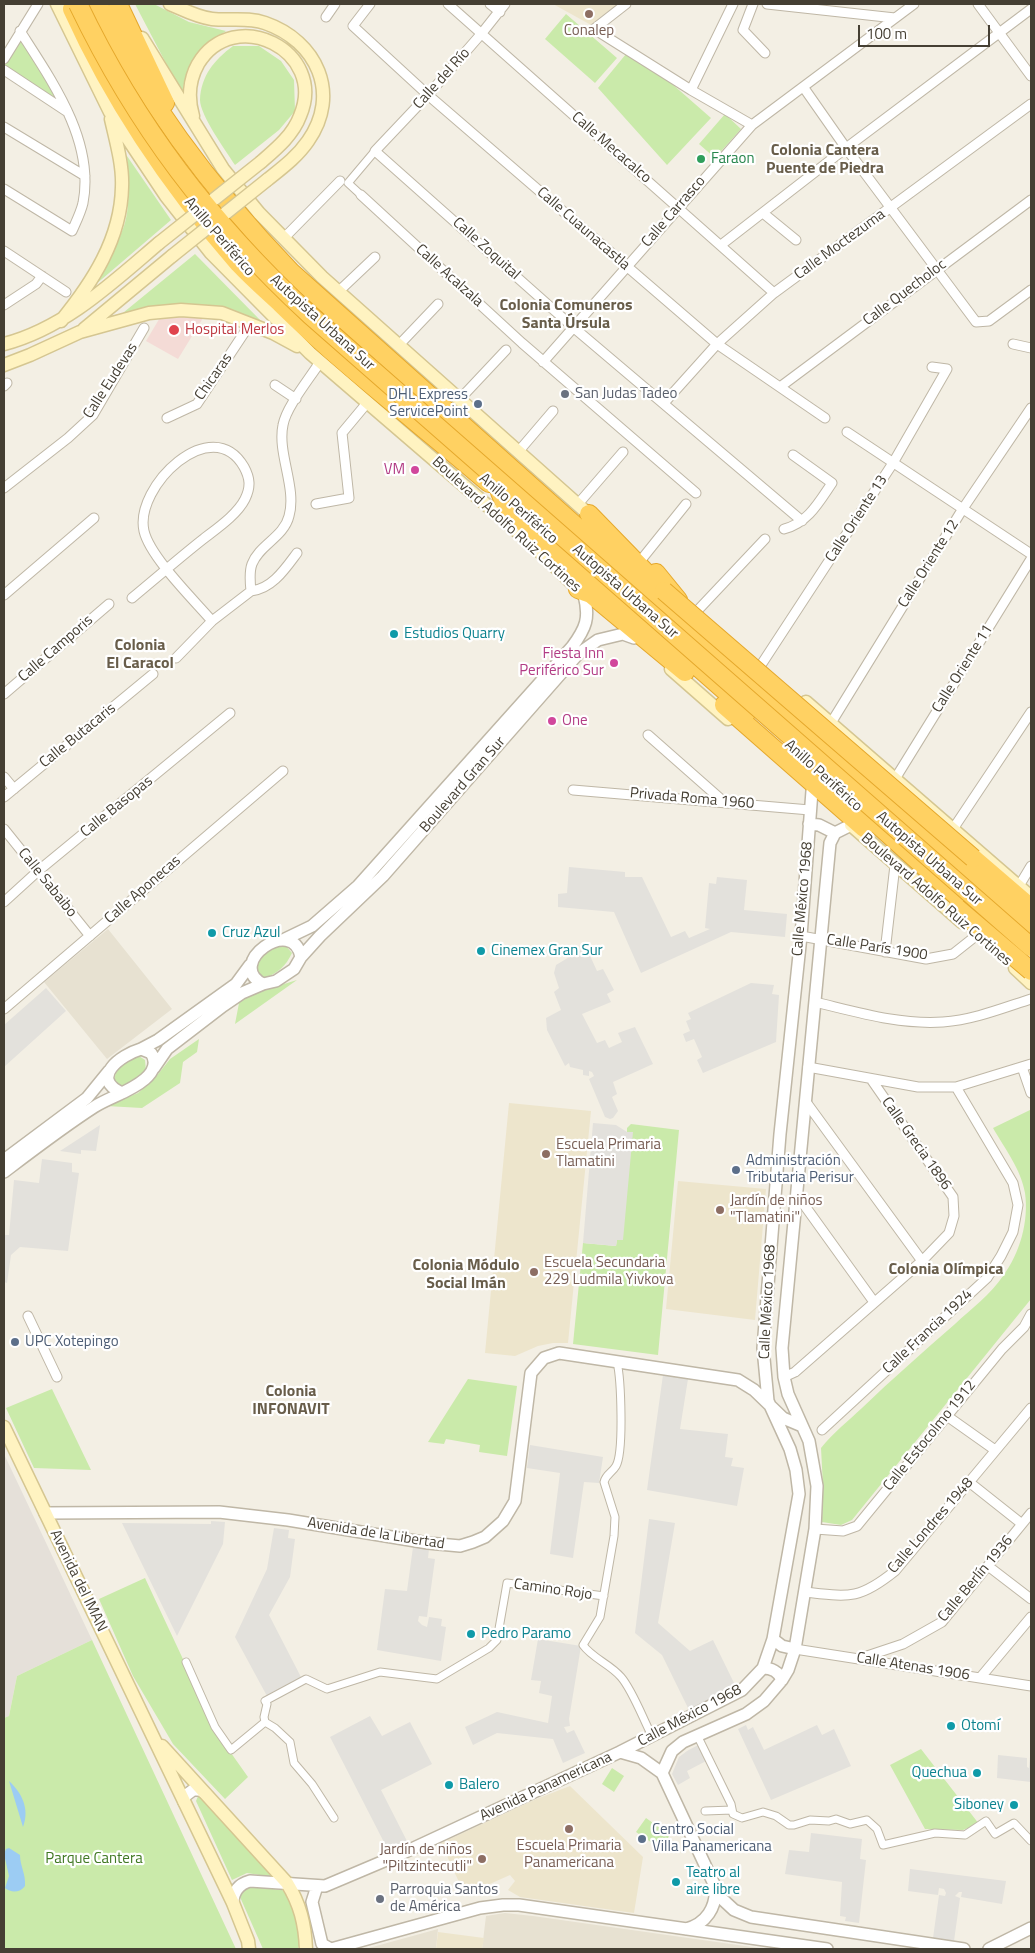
<!DOCTYPE html>
<meta charset="utf-8">
<style>
body{margin:0}
#map{position:relative;width:1035px;height:1953px;overflow:hidden;background:#f3efe4;font-family:"Titillium Web",sans-serif}
canvas{display:block}
.frame{position:absolute;inset:0;border:5px solid #453f33;pointer-events:none}
.scale{position:absolute;left:858px;top:25px;width:132px;height:22px;box-sizing:border-box;border:2px solid #453f33;border-top:0;padding-left:6px;font-size:15px;line-height:18px;white-space:nowrap;color:#453f33;-webkit-text-stroke:4px #fff;paint-order:stroke}
</style>
<div id="map">
<canvas width="1035" height="1953"></canvas>
<div class="frame"></div>
<div class="scale">100 m</div>
</div>
<script>
const ctx = document.querySelector('canvas').getContext('2d');
ctx.lineJoin = 'round';
function fill(path, color) {
  ctx.fillStyle = color;
  ctx.fill(path, 'evenodd');
}
function trace(path, color, width, dash) {
  ctx.strokeStyle = color;
  ctx.lineWidth = width;
  ctx.lineCap = dash ? 'butt' : 'round';
  ctx.setLineDash(dash || []);
  ctx.stroke(path);
}
function drawText(font, color, halo, rows, align = 'center') {
  ctx.font = font + ' "Titillium Web",sans-serif';
  ctx.lineWidth = 4.5;
  ctx.setLineDash([]);
  ctx.textBaseline = 'middle';
  ctx.strokeStyle = halo;
  ctx.fillStyle = color;
  for (const [text, x, y, turn = 0] of rows) {
    ctx.save();
    ctx.translate(x, y);
    ctx.rotate((+turn || 0) * Math.PI / 180);
    ctx.textAlign = isNaN(turn) ? turn : align;
    if (halo) ctx.strokeText(text, 0, 0);
    ctx.fillText(text, 0, 0);
    ctx.restore();
  }
}
fill(new Path2D(`
 M108,929l64,80 -65,50 -63,-77z
 M505,1913l28,3 233,33h-284l4,-33z
 M438,1929l-2,20h-71l4,-1z`), '#e7e1d1');
fill(new Path2D(`
 M4,1454l88,186 -75,36 -8,40 -5,2z`), '#e5e0d9');
fill(new Path2D(`
 M553,4h65l-27,21z
 M509,1103l82,8 -23,232h-15l-15,3 -23,10 -30,-3z
 M678,1181l88,8 -11,131 -89,-11z
 M570,1786l73,71 -9,56 -114,-16 -12,-7 7,-9 -5,-6 -45,20 -24,-52 93,-43z
 M438,1932l46,6 -2,11h-46z`), '#ede5cc');
fill(new Path2D(`
 M161,316l42,2 -25,41 -32,-18z`), '#f4dbd6');
fill(new Path2D(`
 M135,4h19l35,18 37,9c-28,19 -38,29 -44,63z
 M566,14l51,44 -22,25 -50,-44z
 M20,31l46,80 -62,-41v-11z
 M233,46h26l22,15 13,19 1,31 -16,19 -44,35c-9,-14 -35,-50 -35,-65 1,-24 14,-40 33,-54z
 M631,48l80,70 -44,47 -69,-77z
 M725,114l16,15 -26,29 -16,-14z
 M127,156l44,64 -83,71c13,-20 28,-41 36,-65 7,-20 4,-49 3,-70z
 M195,254l68,69 -26,-11 -25,-6 -65,1 -29,10z
 M274,946h12l6,7c-6,13 -14,20 -27,25l-8,-5c-2,-13 7,-19 17,-27z
 M297,980l-62,44 4,-21 9,-8z
 M199,1039l-2,13 -14,10 -3,21 -38,25 -36,-2 32,-13 17,-15 15,-19z
 M136,1054l9,6 1,12 -11,9 -13,6 -8,-5c1,-15 11,-20 22,-28z
 M1030,1110l1,4v185l-179,221 -11,5 -19,-3 1,-36 -2,-38c12,-15 27,-27 41,-40 30,-29 61,-56 93,-84 16,-15 36,-30 48,-48 17,-23 26,-55 22,-83 -4,-24 -20,-44 -32,-65z
 M631,1124l48,6 -21,225 -85,-11 10,-101 33,3 1,-6h5l10,-108h-5v-4z
 M468,1379l49,7 -10,70 -28,-4 1,-7 -34,-6 -2,5 -16,-2z
 M52,1389l39,81 -57,-2 -28,-60z
 M145,1578l74,158 29,41 -23,22 -52,-55 -40,-68 -34,-77z
 M92,1640l144,309h-232v-231l5,-2 8,-40z
 M921,1749l58,75 -16,6 -38,-1 -35,-64z
 M612,1768l12,8 -10,16 -12,-8z
 M198,1796h3l71,81 -25,-4 -15,7 -36,-79z
 M646,1818l24,17 -9,14 -25,-17z
 M250,1886l32,4 3,2c7,16 20,41 13,57h-35l-23,-52 2,-6z`), '#caeaaa');
fill(new Path2D(`
 M569,867l56,5v5h17l29,60 14,-6 4,7 21,-9 -5,-1 4,-45 7,1 1,-7 30,3 -3,30 43,4 -2,23 -54,-5 -90,41 -27,-61 -56,-5v-13l9,-1z
 M586,947l11,24 6,-2 11,21 -7,4 4,8 -29,12 15,29 8,-3 4,8 13,-6 -4,-9 17,-6 18,37 -40,18 4,12 -5,3 6,14 -5,7 -3,1 -5,-2 -16,-38 5,-3 -2,-4 -3,-1v5l-6,-1v-5l-13,-3 -1,-4 -4,3 -18,-36 -1,-12 15,-8 -7,-18 5,-4 -5,-15 2,-8z
 M751,983l23,2 -2,9 7,1 -3,47 -73,31 -6,-13 5,-3 -8,-18 -8,3 -3,-8 7,-3 -4,-10 5,-2 -3,-6z
 M46,988l20,23 -62,56v-42z
 M593,1123l23,2 11,7h6l-10,108h-6l-1,6 -33,-3z
 M100,1125l-4,26 -15,-1v4l-21,-3z
 M42,1159l30,4v9l7,1 -11,78 -48,-4 -9,8 -4,28 -3,-1v-47h5l5,-55 25,3z
 M663,1375l25,4 -8,50 48,5 -3,23 8,1 -2,8 13,2 -7,38 -90,-16z
 M530,1445l73,12 -4,26 -15,-1 -11,76 -23,-4 10,-81 -33,-5z
 M649,1519l26,4 -17,100 32,28 23,-11 23,47 -47,23 -27,-55 -27,-22z
 M211,1521l14,1 -2,22 -46,92 -55,-113 89,1z
 M274,1528l15,2 -1,8 7,1 -5,38 -21,38 33,64 -35,17 -32,-59 32,-68z
 M413,1547l16,2 -1,9 7,1 -8,58 -8,-1 -1,5 4,4 5,2 2,-10 13,2 -1,7 5,1 -5,34 -64,-11 8,-61 22,2z
 M538,1639l43,7 -12,73 1,7 -6,1 3,6 7,-3 11,23 -22,10 -10,-24 -56,-6 -24,12 -8,-18 32,-15 51,11 4,-27 -13,-3 2,-12 -10,-1z
 M370,1716l12,20 28,-14 22,42 -51,26 27,53 -19,9 -59,-115z
 M746,1725l2,5 5,-3 11,23 53,-25 5,10 12,-6 17,37 -80,34 -33,-71z
 M700,1744l8,16 -21,11 3,7 -12,7 -6,-11 7,-17 8,-6z
 M1031,1745v37l-34,-4 1,-23 29,3v9l2,1z
 M811,1833l51,6 -2,20 6,1 -7,63 -14,-2 1,-4 -6,-1 2,-34 -57,-8 4,-24 20,2z
 M910,1869l96,12 -4,23 -41,-7 1,-5h-3l-4,4 5,2 -6,43 -21,-3 6,-43 6,1 1,-3 -2,-4 -5,-1 -1,7 -30,-4z`), '#e3e1dc');
fill(new Path2D(`
 M9,1781c13,12 21,28 14,46z
 M9,1848l11,7c0,11 6,19 5,31 -5,7 -14,7 -20,2l4,-12 -5,-22 2,-5z`), '#9cccf3');
const pedestrian = new Path2D(`
 M361,195l-13,-12 27,-32
 M617,1362c4,17 7,90 -1,104 -4,7 -10,8 -12,16l11,35 -1,19 -14,81 -17,28c9,13 27,19 38,32 12,14 22,42 31,59
 M186,1662l29,65 16,23 34,-28 10,6 15,14 4,21 18,21 22,34
 M265,1722l-1,-5 3,-13 -2,-3 41,-22 21,10 53,-17 57,7 52,-31 8,-8 10,-57 97,13
 M697,1735l34,69 2,10 9,4 21,-6 13,4 13,9h5l16,-5 19,1 7,-2 14,5 17,-4 10,9 6,16 52,-12 30,2 21,-14 9,13 19,-11 17,18
 M705,1811l27,-1`);
const minor = new Path2D(`
 M370,4l-17,22 75,69 289,249 108,74
 M448,4l326,289
 M490,4l10,8
 M505,4l-23,29 -54,62 -53,56 198,176 229,194
 M626,4l-32,25 97,61 61,35
 M753,4l-10,26 22,23
 M767,4l128,14
 M978,4l53,72
 M326,17l9,-13
 M4,59l34,-55
 M4,70l62,41
 M804,88l42,60 130,174 13,-1 42,-31
 M691,90l42,-86
 M4,127l81,49
 M4,189l68,42c4,-9 9,-19 11,-28 12,-62 -31,-122 -63,-172
 M361,195l161,148 174,150
 M763,213l33,27
 M284,238l56,-57
 M721,245l125,-97 185,-139
 M4,251l62,41
 M338,292l37,-35
 M4,305l32,-21 6,-8
 M1013,344l18,4
 M398,346l40,-42
 M543,362l209,-237 162,-121
 M275,385l21,14
 M4,386l3,-3
 M780,387l251,-187
 M459,400l47,-50
 M664,403l53,-59 57,-51 257,-189
 M167,418l30,-14 53,-80
 M847,432l184,122
 M518,452l35,-41
 M4,488l64,-50 25,-23 51,-87
 M316,504l33,-6 -7,-65 25,-30
 M578,504l45,-52
 M784,529c24,-6 35,-27 48,-46l-39,-28
 M641,560l45,-56
 M251,591c-1,-9 -2,-19 1,-27 7,-19 32,-27 37,-48 8,-28 -12,-63 -6,-91 3,-18 27,-47 37,-63
 M251,591c21,-2 34,-22 46,-38
 M4,595l90,-77
 M132,598c23,-19 46,-39 70,-58 14,-11 35,-25 43,-41 6,-12 5,-21 -1,-32 -32,-56 -110,20 -100,64 6,26 50,69 68,90
 M698,610l67,-71
 M176,658l36,-37 39,-30
 M761,665l132,-202 54,-94 -15,-2
 M4,694l105,-90
 M831,723l131,-213 69,-102
 M648,735l76,67
 M4,777l10,12
 M895,779l136,-220
 M573,790l237,20
 M4,797l149,-123
 M4,829l86,107
 M953,829l78,-117
 M1019,886l12,-20
 M4,902l34,-31 192,-158
 M801,936l125,23 27,-5 24,-19
 M885,952l10,-87
 M815,1002c42,10 84,23 128,20 30,-2 60,-14 88,-23
 M4,1009l279,-238
 M808,1067l110,20h38l75,-23
 M1022,1067l9,26
 M806,1102l116,159
 M797,1195l77,107
 M28,1316l29,61
 M784,1377l11,-5 127,-111 27,-28 5,-17 -1,-19 -82,-118
 M947,1416l48,34
 M822,1430l165,-152 14,-22 12,-24 5,-27 -5,-22 -57,-96
 M969,1482l53,42
 M815,1529l28,2 14,-5 145,-177 22,-22 7,-13
 M988,1566l43,33
 M805,1592c44,5 54,8 90,-21l136,-163
 M795,1649l236,37
 M861,1658l42,-14 39,-22 89,-109
 M980,1678l51,-61`);
const tertiary = new Path2D(`
 M809,824l10,1 16,8
 M285,939l27,-13 46,-40 214,-239c14,-19 18,-29 12,-52
 M301,957c-8,-43 -77,7 -38,27l13,-3 18,-12 7,-12 19,-21 63,-60 195,-222 20,-14 25,-6 11,4
 M141,1049l17,-9 78,-56 14,-19
 M154,1068l13,-19 56,-43 19,-13 21,-9
 M4,1160l83,-62 22,-27
 M4,1172c29,-22 59,-45 90,-65 16,-10 36,-15 51,-28 8,-7 13,-16 6,-26l-10,-4c-20,6 -52,29 -19,44
 M45,1513l174,-1 69,8 140,23 32,3 13,-4 12,-5 18,-16 12,-20 16,-128 13,-15 15,-5 179,27 16,10 29,28 19,8
 M773,1639l9,7 13,3
 M763,1668c8,0 16,4 19,12
 M620,1752l122,-62 21,-22 10,-29 26,-145 -3,-24 -6,-21 -22,-48 -5,-53 17,-214 21,-198 11,-145
 M662,1773l10,-22 11,-9 63,-28 18,-13 18,-21 6,-10 7,-21 20,-120 2,-43 -8,-45 -21,-47 -4,-17 -2,-29 48,-505 5,-10 16,-8
 M184,1802l1,-6 8,-6h7l6,4
 M317,1886l-5,16 10,42 9,5
 M233,1903c0,-12 6,-19 17,-22l75,5 78,-33 217,-101 21,6 21,15 58,124 14,13 17,7 213,32
 M686,1929c20,-5 31,-22 29,-42
 M331,1949l149,-41 23,-3h16l308,44
 M989,1949l42,-21`);
const secondary = new Path2D(`
 M57,4l53,108 56,84 45,57 99,100 222,191 52,51
 M170,4c14,6 27,13 42,15 18,2 36,-2 53,4 52,18 76,71 43,118 -11,16 -26,27 -41,39
 M142,38l81,131 36,44 63,64 272,242
 M193,116c-5,-17 -4,-36 5,-52 36,-60 130,-13 102,52 -7,19 -24,33 -39,46
 M61,321c31,-38 60,-82 61,-134 1,-22 -6,-46 -11,-68
 M84,329l88,-73
 M4,344c61,-16 108,-61 155,-101
 M4,365l26,-10 50,-23 69,-19 32,-3 41,3 51,20 24,13
 M671,669l57,50
 M806,702l225,195
 M851,825l111,97
 M1015,968l16,15
 M4,1427l229,476 15,38 1,8
 M162,1746l125,137c13,21 18,41 19,66`);
const motorway = new Path2D(`
 M98,4c48,99 117,189 193,268l492,439 248,213
 M118,4l47,99
 M72,9c42,93 99,177 167,255 13,14 27,26 41,39 66,65 139,120 209,180
 M500,492l4,10 7,9 91,82
 M589,514l71,73
 M656,573l22,27
 M606,586l142,125
 M578,589l13,5 94,78
 M724,705l140,123
 M834,785l144,130
 M973,858l58,50`);
trace(pedestrian, '#bfb7a6', 9);
trace(minor, '#bfb7a6', 11);
trace(tertiary, '#bfb7a6', 14);
trace(secondary, '#d5c691', 15);
trace(motorway, '#e5a82c', 20);
trace(pedestrian, '#fff', 7);
trace(minor, '#fff', 9);
trace(tertiary, '#fff', 11);
trace(secondary, '#fff3c1', 12);
trace(motorway, '#ffd162', 18);
const secondaryBridge = new Path2D(`
 M159,243l102,-81
 M172,256l95,-76`);
const motorwayBridge = new Path2D(`
 M78,4c59,123 132,218 232,311l721,632
 M664,591l309,267
 M957,908l74,63`);
trace(secondaryBridge, '#d5c691', 15, []);
trace(motorwayBridge, '#e5a82c', 20, []);
trace(secondaryBridge, '#fff3c1', 12);
trace(motorwayBridge, '#ffd162', 18);
for (const [x, y, r, color] of [
 [589,14,5,"#8d6e63"],
 [701,159,5,"#2e9e5b"],
 [174,330,6,"#e0444e"],
 [565,394,5,"#6b7280"],
 [478,404,5,"#5c6f8a"],
 [415,470,5,"#d1479c"],
 [394,634,5,"#0f9aa8"],
 [614,663,5,"#d1479c"],
 [552,721,5,"#d1479c"],
 [212,933,5,"#0f9aa8"],
 [481,951,5,"#0f9aa8"],
 [546,1154,5,"#8d6e63"],
 [736,1170,5,"#5c6f8a"],
 [720,1210,5,"#8d6e63"],
 [534,1272,5,"#8d6e63"],
 [15,1342,5,"#5c6f8a"],
 [471,1634,5,"#0f9aa8"],
 [951,1726,5,"#0f9aa8"],
 [977,1773,5,"#0f9aa8"],
 [449,1785,5,"#0f9aa8"],
 [1014,1805,5,"#0f9aa8"],
 [569,1829,5,"#8d6e63"],
 [642,1839,5,"#5c6f8a"],
 [482,1859,5,"#8d6e63"],
 [676,1882,5,"#0f9aa8"],
 [380,1899,5,"#6b7280"]
]) {
  const dot = new Path2D();
  dot.arc(x, y, r, 0, 2 * Math.PI);
  ctx.fillStyle = color;
  ctx.fill(dot);
  trace(dot, '#fff', 2);
}
drawText('15px', '#785e54', '#fff', [
 ["Conalep",589,31,"center"],
 ["Escuela Primaria",556,1145],
 ["Tlamatini",556,1162],
 ["Jardín de niños",730,1201],
 ["\"Tlamatini\"",730,1218],
 ["Escuela Secundaria",544,1263],
 ["229 Ludmila Yivkova",544,1280],
 ["Escuela Primaria",569,1846,"center"],
 ["Panamericana",569,1863,"center"],
 ["Jardín de niños",472,1850,"right"],
 ["\"Piltzintecutli\"",472,1867,"right"]
], 'left');
drawText('15px', '#453f33', '#fff', [
 ["Calle del Río",442,79,-48],
 ["Calle Mecacalco",611,148,41],
 ["Calle Carrasco",674,212,-49],
 ["Calle Cuaunacastla",583,229,41],
 ["Anillo Periférico",219,237,49],
 ["Calle Moctezuma",840,245,-36],
 ["Calle Zoquital",486,249,42],
 ["Calle Acalzala",449,276,42],
 ["Calle Quecholoc",905,293,-37],
 ["Autopista Urbana Sur",322,323,42],
 ["Chicaras",214,377,-55],
 ["Calle Eudevas",111,381,-57],
 ["Anillo Periférico",518,509,41],
 ["Calle Oriente 13",857,519,-57],
 ["Boulevard Adolfo Ruiz Cortines",506,525,42],
 ["Calle Oriente 12",929,564,-58],
 ["Autopista Urbana Sur",625,592,41],
 ["Calle Camporis",56,649,-41],
 ["Calle Oriente 11",963,669,-58],
 ["Calle Butacaris",78,736,-39],
 ["Anillo Periférico",823,776,42],
 ["Boulevard Gran Sur",463,785,-49],
 ["Privada Roma 1960",692,799,5],
 ["Calle Basopas",117,807,-39],
 ["Autopista Urbana Sur",929,859,41],
 ["Calle Sabaibo",47,883,51],
 ["Calle Aponecas",143,890,-41],
 ["Calle México 1968",803,899,-85],
 ["Boulevard Adolfo Ruiz Cortines",936,900,41],
 ["Calle París 1900",877,948,9],
 ["Calle Grecia 1896",916,1144,55],
 ["Calle México 1968",768,1302,-87],
 ["Calle Francia 1924",928,1332,-43],
 ["Calle Estocolmo 1912",930,1436,-51],
 ["Calle Londres 1948",931,1526,-49],
 ["Avenida de la Libertad",376,1534,9],
 ["Calle Berlín 1936",976,1579,-50],
 ["Avenida del IMAN",78,1581,64],
 ["Camino Rojo",553,1590,8],
 ["Calle Atenas 1906",913,1667,9],
 ["Calle México 1968",690,1716,-28],
 ["Avenida Panamericana",546,1787,-25]
]);
drawText('15px', '#27864d', '#fff', [
 ["Faraon",711,159]
], 'left');
drawText('15px', '#be3a42', '#fff', [
 ["Hospital Merlos",185,330]
], 'left');
drawText('15px', '#5b616d', '#fff', [
 ["San Judas Tadeo",575,394],
 ["Parroquia Santos",390,1890],
 ["de América",390,1907]
], 'left');
drawText('15px', '#4e5e75', '#fff', [
 ["DHL Express",468,395,"right"],
 ["ServicePoint",468,412,"right"],
 ["Administración",746,1161],
 ["Tributaria Perisur",746,1178],
 ["UPC Xotepingo",25,1342],
 ["Centro Social",652,1830],
 ["Villa Panamericana",652,1847]
], 'left');
drawText('15px', '#b23c85', '#fff', [
 ["VM",405,470],
 ["Fiesta Inn",604,654],
 ["Periférico Sur",604,671],
 ["One",562,721,"left"]
], 'right');
drawText('15px', '#0d838f', '#fff', [
 ["Estudios Quarry",404,634],
 ["Cruz Azul",222,933],
 ["Cinemex Gran Sur",491,951],
 ["Pedro Paramo",481,1634],
 ["Otomí",961,1726],
 ["Quechua",967,1773,"right"],
 ["Balero",459,1785],
 ["Siboney",1004,1805,"right"],
 ["Teatro al",686,1873],
 ["aire libre",686,1890]
], 'left');
drawText('15px', '#417924', '#fff', [
 ["Parque Cantera",94,1859]
]);
drawText('bold 16px', '#685d4a', '#fff', [
 ["Colonia Cantera",825,151],
 ["Puente de Piedra",825,169],
 ["Colonia Comuneros",566,306],
 ["Santa Úrsula",566,324],
 ["Colonia",140,646],
 ["El Caracol",140,664],
 ["Colonia Módulo",466,1266],
 ["Social Imán",466,1284],
 ["Colonia Olímpica",946,1270],
 ["Colonia",291,1392],
 ["INFONAVIT",291,1410]
]);
</script>
